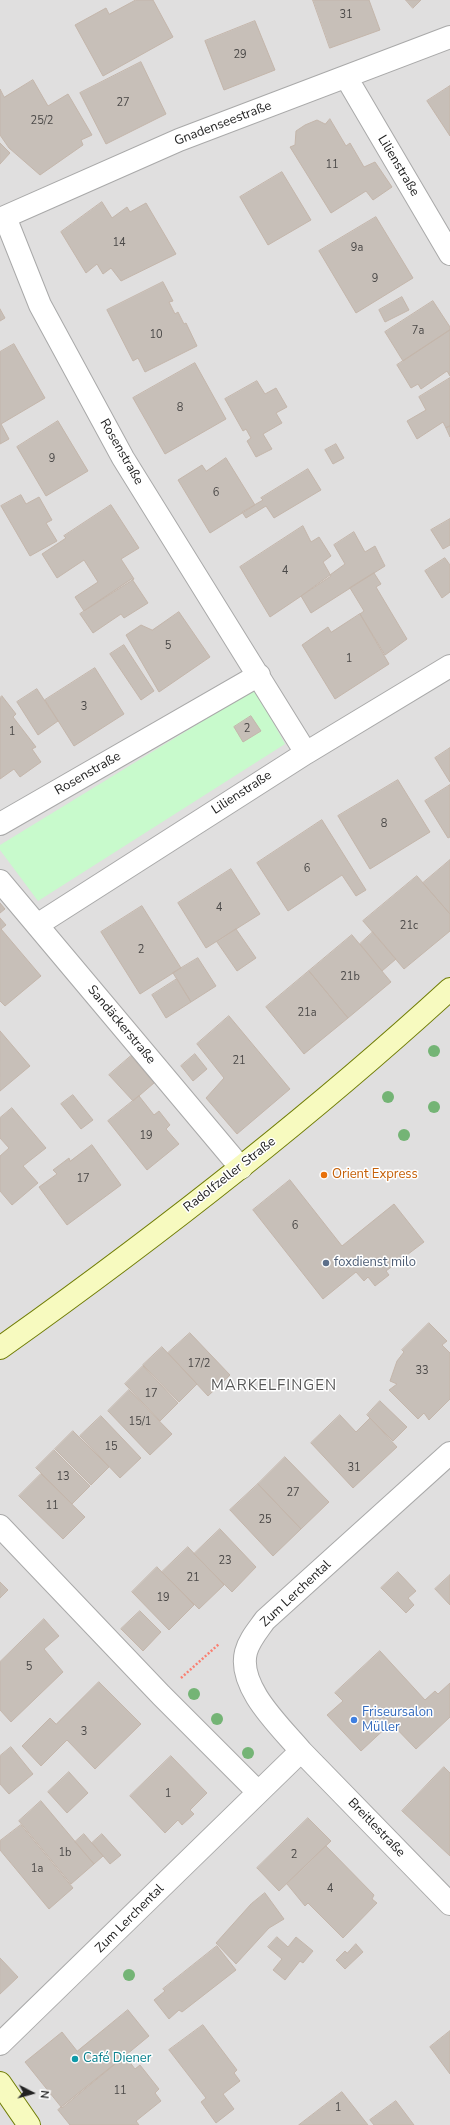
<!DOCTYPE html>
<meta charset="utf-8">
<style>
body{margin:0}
#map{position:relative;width:450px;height:2125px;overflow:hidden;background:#f2efe9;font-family:"Nunito Sans",sans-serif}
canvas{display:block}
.north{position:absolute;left:12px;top:2073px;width:40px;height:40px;-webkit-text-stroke:3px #fff;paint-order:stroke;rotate:96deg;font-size:11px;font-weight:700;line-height:16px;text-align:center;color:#222}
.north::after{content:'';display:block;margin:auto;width:14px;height:18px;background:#222;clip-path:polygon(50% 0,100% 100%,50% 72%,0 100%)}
</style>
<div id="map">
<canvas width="450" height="2125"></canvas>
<div class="north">N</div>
</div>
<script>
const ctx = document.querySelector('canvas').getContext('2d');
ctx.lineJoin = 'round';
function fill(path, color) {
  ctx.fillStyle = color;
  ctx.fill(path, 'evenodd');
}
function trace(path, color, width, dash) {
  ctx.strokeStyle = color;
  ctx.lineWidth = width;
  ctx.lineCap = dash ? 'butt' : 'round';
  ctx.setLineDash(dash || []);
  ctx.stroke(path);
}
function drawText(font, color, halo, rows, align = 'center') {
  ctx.font = font + ' "Nunito Sans",sans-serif';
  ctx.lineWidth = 3;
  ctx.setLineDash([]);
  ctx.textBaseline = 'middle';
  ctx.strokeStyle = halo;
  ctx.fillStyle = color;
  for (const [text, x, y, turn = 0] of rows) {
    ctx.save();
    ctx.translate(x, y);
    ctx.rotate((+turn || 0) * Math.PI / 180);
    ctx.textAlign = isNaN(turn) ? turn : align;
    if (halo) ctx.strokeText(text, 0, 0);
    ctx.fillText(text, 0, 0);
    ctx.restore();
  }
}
fill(new Path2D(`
 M0,0h450v2125h-450z`), '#e0dfdf');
fill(new Path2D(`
 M255,689l30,55 -247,157 -38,-51v-5z`), '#c8facc');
const building = new Path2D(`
 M136,0h17l20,37 -70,39 -28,-51 31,-17 3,6z
 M313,0h56l11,30 -50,18z
 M406,0h15l-8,8z
 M255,21l20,49 -51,20 -19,-49z
 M141,62l25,52 -60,30 -26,-51z
 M33,80l15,26 20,-12 24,41 -11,5 2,5 -43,30 -31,-27 -9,-13v-46l4,8z
 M450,86v50l-23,-35z
 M330,119l16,27 4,-3 14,24 11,-5 17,25 -19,13 -7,-9 -35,22 -41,-66 5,-2 1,-14 9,-6 12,-5 8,4z
 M0,143l10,10 -10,11z
 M282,172l29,48 -43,25 -28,-48z
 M102,202l10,16 15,-11 3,5 16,-9 30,51 -55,27 -10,-13 -8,6 -6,-10 -11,9 -25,-41z
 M376,217l37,61 -57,35 -37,-62z
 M163,282l10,19 -4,1 6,12 3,-2 6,12 2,-1 11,23 -52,26 -7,-14 -5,3 -26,-51z
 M402,297l7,13 -24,12 -6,-12z
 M433,301l17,26v3l-47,31 -18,-29z
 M0,309l5,9 -5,3z
 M450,330v46l-3,-5 -26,18 -3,-5 -7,4 -14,-23z
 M14,344l31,54 -44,26 8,15 -9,5v-92z
 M195,363l31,56 -61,35 -32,-56z
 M450,378v48l-4,2 -3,-6 -26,17 -10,-18 19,-11 -7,-13z
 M257,381l8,13 11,-6 11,19 -11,6 6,10 -19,11 9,15 -16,8 -9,-16 4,-3 -5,-9 -3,2 -18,-32z
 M58,421l30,50 -42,25 -29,-49z
 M450,426v11l-4,-9z
 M336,444l8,14 -11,6 -8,-14z
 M226,458l29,47 -45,28 -32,-53 24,-15 4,6z
 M308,469l13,21 -47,28 -8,-12 -20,12 -4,-6 21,-12 -2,-2z
 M21,495l5,9 13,-7 13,23 -6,3 11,18 -27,15 -29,-50z
 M111,505l28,43 -18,11 13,20 -50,32 -9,-14 23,-15 -14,-22 -27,18 -15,-24 24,-16 -2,-2z
 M450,519v26l-7,4 -12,-19z
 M303,526l8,16 8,-5 12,19 -8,6 8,14 -61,41 -30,-50z
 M354,532l11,20 10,-6 10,20 -74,47 -10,-17 44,-32 -11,-19z
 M445,558l5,7v27l-8,6 -17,-27z
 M374,573l7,11 -5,3 31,52 -22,16 -25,-41 4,-3 -14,-23z
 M132,579l16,24 -24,15 -3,-4 -28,19 -13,-19z
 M179,612l31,45 -51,35 -33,-57 15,-10 11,5z
 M360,614l29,50 -54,35 -33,-54 26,-18 3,5z
 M124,645l30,46 -13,9 -31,-46z
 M95,668l29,46 -50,32 -29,-46z
 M37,689l21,32 -20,14 -21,-33z
 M2,696l14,18 -3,3 23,30 -4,2 9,13 -21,15 -6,-8 -14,10v-81z
 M251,716l10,15 -18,11 -9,-15z
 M450,748v34l-15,-24z
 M398,780l32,52 -60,37 -32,-53z
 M450,785v52l-2,1 -23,-37z
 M322,820l44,70 -10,6 -14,-21 -54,36 -31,-48z
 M450,860v54l-27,-31z
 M231,869l29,45 -54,34 -28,-45z
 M417,876l33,38v17l-46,38 -41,-48z
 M0,903l5,6 -5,4z
 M142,906l39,62 -41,26 -39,-62z
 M0,918l6,7 -5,4 40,47 -36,30 -5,-5z
 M236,929l20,29 -19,13 -20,-29z
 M373,932l23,27 -14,12 -22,-27z
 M352,935l39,47 -43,36 -39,-47z
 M198,958l18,28 -25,16 -18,-29z
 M309,971l39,47 -44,36 -38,-47z
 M177,979l14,23 -25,16 -14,-23z
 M229,1016l61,73 -53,45 -31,-36 18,-20 -27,-34z
 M0,1031l30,35 -30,25z
 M195,1054l12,15 -14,12 -12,-15z
 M131,1056l23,27 -21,18 -24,-26z
 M73,1095l20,25 -12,9 -20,-25z
 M139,1096l15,19 5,-4 11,14 -4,4 13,15 -32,26 -39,-49z
 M12,1108l34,40 -23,18 15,17 -26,22 -12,-14v-35l9,-8 -9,-10v-20z
 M92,1145l29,40 -54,40 -28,-38 18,-13 -4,-4 16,-12 1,3z
 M290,1180l52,66 52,-42 30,38 -38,29 3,4 -14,11 -7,-9 -4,4 -8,-9 -33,27 -70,-89z
 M429,1323l18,18 -5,4 8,8v46l-21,21 -5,-7 -6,6 -29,-29 8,-6 -7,-3 7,-20 7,-9 -2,-2z
 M190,1333l40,42 -22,21 -40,-43z
 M162,1347l35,37 -18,18 -36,-37z
 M143,1366l35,37 -18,18 -35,-37z
 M129,1390l43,44 -22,21 -42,-44z
 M380,1401l27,26 -14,14 -26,-26z
 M340,1415l16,17 14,-14 27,29 -44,41 -42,-45z
 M101,1416l40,42 -21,20 -40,-42z
 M73,1431l36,36 -18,18 -36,-36z
 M54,1450l36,36 -18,18 -36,-36z
 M285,1457l44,45 -28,27 -43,-45z
 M41,1474l44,43 -22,22 -44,-43z
 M258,1484l43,45 -28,27 -43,-46z
 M220,1529l36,38 -24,25 -38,-38z
 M188,1547l36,38 -25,24 -37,-37z
 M157,1567l37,38 -25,25 -37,-38z
 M398,1572l18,19 -8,7 6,7 -8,8 -25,-25z
 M450,1575v30l-15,-16z
 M0,1582l8,8 -8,8z
 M140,1611l21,21 -18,19 -22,-22z
 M44,1619l15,17 -15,13 19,23 -52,50 -11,-12v-48z
 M380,1651l45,49 10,-9 3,3 12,-11v34l-34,32 -25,-26 -30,28 -34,-36 16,-14 -8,-8z
 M99,1682l42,42 -46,45 -28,-29 -26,26 -19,-20 28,-28 6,6z
 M11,1747l22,27 -24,20 -9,-10v-28z
 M171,1756l36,37 -17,17 4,4 -12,11 -4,-5 -13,13 -35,-37z
 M444,1767l6,6v83l-48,-45z
 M69,1772l19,21 -21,20 -19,-21z
 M41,1801l53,63 -23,20 -52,-63z
 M308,1818l23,23 -52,50 -22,-23z
 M21,1825l52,63 -24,21 -49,-59v-9z
 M84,1834l19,22 -9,8 -19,-22z
 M102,1834l19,21 -11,9 -18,-21z
 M326,1846l48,49 -2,4 5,4 -34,35 -35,-35 -3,3 -18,-22z
 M265,1893l19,26 -15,9 -33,36 -20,-21 35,-39z
 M277,1937l11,10 8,-10 17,14 -10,12 -3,-2 -15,19 -12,-10 9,-11 -14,-12z
 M356,1944l7,8 -18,17 -9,-9 9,-9 2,2z
 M217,1946l19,24 -54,42 -3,-2 -10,9 -15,-19 11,-9 -2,-2z
 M0,1958l18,19 -18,17z
 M128,2010l21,26 -87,72 -37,-46 37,-30 15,19z
 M203,2025l34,45 -3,3 6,8 -17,13 11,15 -18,14 -15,-21 5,-4 -37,-48z
 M450,2031v43l-20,-27z
 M125,2056l10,13 5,-4 19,24 -4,4 6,8 -25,20 3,4h-69l-12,-15z
 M342,2092l26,33h-69z
 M396,2101l18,24h-40l-4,-5z`);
fill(building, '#c7bfb8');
trace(building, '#c4b6ab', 1);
const street = new Path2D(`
 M346,77l104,177
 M5,217l35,88 83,153 183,295
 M0,219l179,-79 271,-103
 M0,824l259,-149
 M0,881l241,287
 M37,925l269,-172 144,-87
 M0,1526l161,169 97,97
 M301,1751l149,153
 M0,2044l301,-293c-20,-24 -64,-64 -55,-99 3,-12 12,-22 19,-32l185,-167`);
const secondary = new Path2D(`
 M0,1348c156,-111 308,-229 450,-359
 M0,2083l29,42`);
trace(street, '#a9a9a9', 24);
trace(secondary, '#707d05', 24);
trace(new Path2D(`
 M181,1678l38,-34`), '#fa8072', 2.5, [2, 2]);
trace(street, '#fff', 22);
trace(secondary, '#f7fabf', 22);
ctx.fillStyle = '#74b475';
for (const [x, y] of [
 [434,1051],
 [388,1097],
 [434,1107],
 [404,1135],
 [194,1694],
 [217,1719],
 [248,1753],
 [129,1975]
]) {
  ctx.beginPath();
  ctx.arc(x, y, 6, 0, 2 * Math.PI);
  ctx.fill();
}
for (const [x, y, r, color] of [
 [324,1175,4,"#e8710a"],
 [326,1263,4,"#5c6f8a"],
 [354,1720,4,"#3f7fe0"],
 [75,2059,4,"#0f9aa8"]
]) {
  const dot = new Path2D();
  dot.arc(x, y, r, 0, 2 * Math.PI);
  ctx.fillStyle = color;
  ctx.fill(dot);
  trace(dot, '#fff', 1.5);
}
drawText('11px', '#4b4948', null, [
 ["31",346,15],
 ["29",240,55],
 ["27",123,103],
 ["25/2",42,121],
 ["11",332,165],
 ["14",119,243],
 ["9a",357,248],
 ["9",375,279],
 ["7a",418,331],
 ["10",156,335],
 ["8",180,408],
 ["9",52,459],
 ["6",216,493],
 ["4",285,571],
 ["5",168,646],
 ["1",349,659],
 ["3",84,707],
 ["2",247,729],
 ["1",12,732],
 ["8",384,824],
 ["6",307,869],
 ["4",219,908],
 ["21c",409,926],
 ["2",141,950],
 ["21b",350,977],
 ["21a",307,1013],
 ["21",239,1061],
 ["19",146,1136],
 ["17",83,1179],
 ["6",295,1226],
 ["17/2",199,1364],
 ["33",422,1371],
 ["17",151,1394],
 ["15/1",140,1422],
 ["15",111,1447],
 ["31",354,1468],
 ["13",63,1477],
 ["27",293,1493],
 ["11",52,1506],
 ["25",265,1520],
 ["23",225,1561],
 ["21",193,1578],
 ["19",163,1598],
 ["5",29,1667],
 ["3",84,1732],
 ["1",168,1794],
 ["1b",65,1853],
 ["2",294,1855],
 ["1a",37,1869],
 ["4",330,1889],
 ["11",120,2091],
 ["1",338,2108]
]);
drawText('13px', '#222', '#fff', [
 ["Gnadenseestraße",223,124,-21],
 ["Lilienstraße",398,166,59],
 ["Rosenstraße",121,452,60],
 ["Rosenstraße",88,774,-30],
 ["Lilienstraße",242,793,-33],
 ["Sandäckerstraße",121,1025,50],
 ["Radolfzeller Straße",230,1175,-38],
 ["Zum Lerchental",296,1594,-43],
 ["Breitlestraße",376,1828,46],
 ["Zum Lerchental",130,1919,-45]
]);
drawText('13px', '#c56008', '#fff', [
 ["Orient Express",332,1175]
], 'left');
drawText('13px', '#4e5e75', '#fff', [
 ["foxdienst milo",334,1263]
], 'left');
drawText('13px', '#366cbe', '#fff', [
 ["Friseursalon",362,1713],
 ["Müller",362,1728]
], 'left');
drawText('13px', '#0d838f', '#fff', [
 ["Café Diener",83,2059]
], 'left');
ctx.letterSpacing = '1px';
drawText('15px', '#555', '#fff', [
 ["MARKELFINGEN",274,1386]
]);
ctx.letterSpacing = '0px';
</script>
